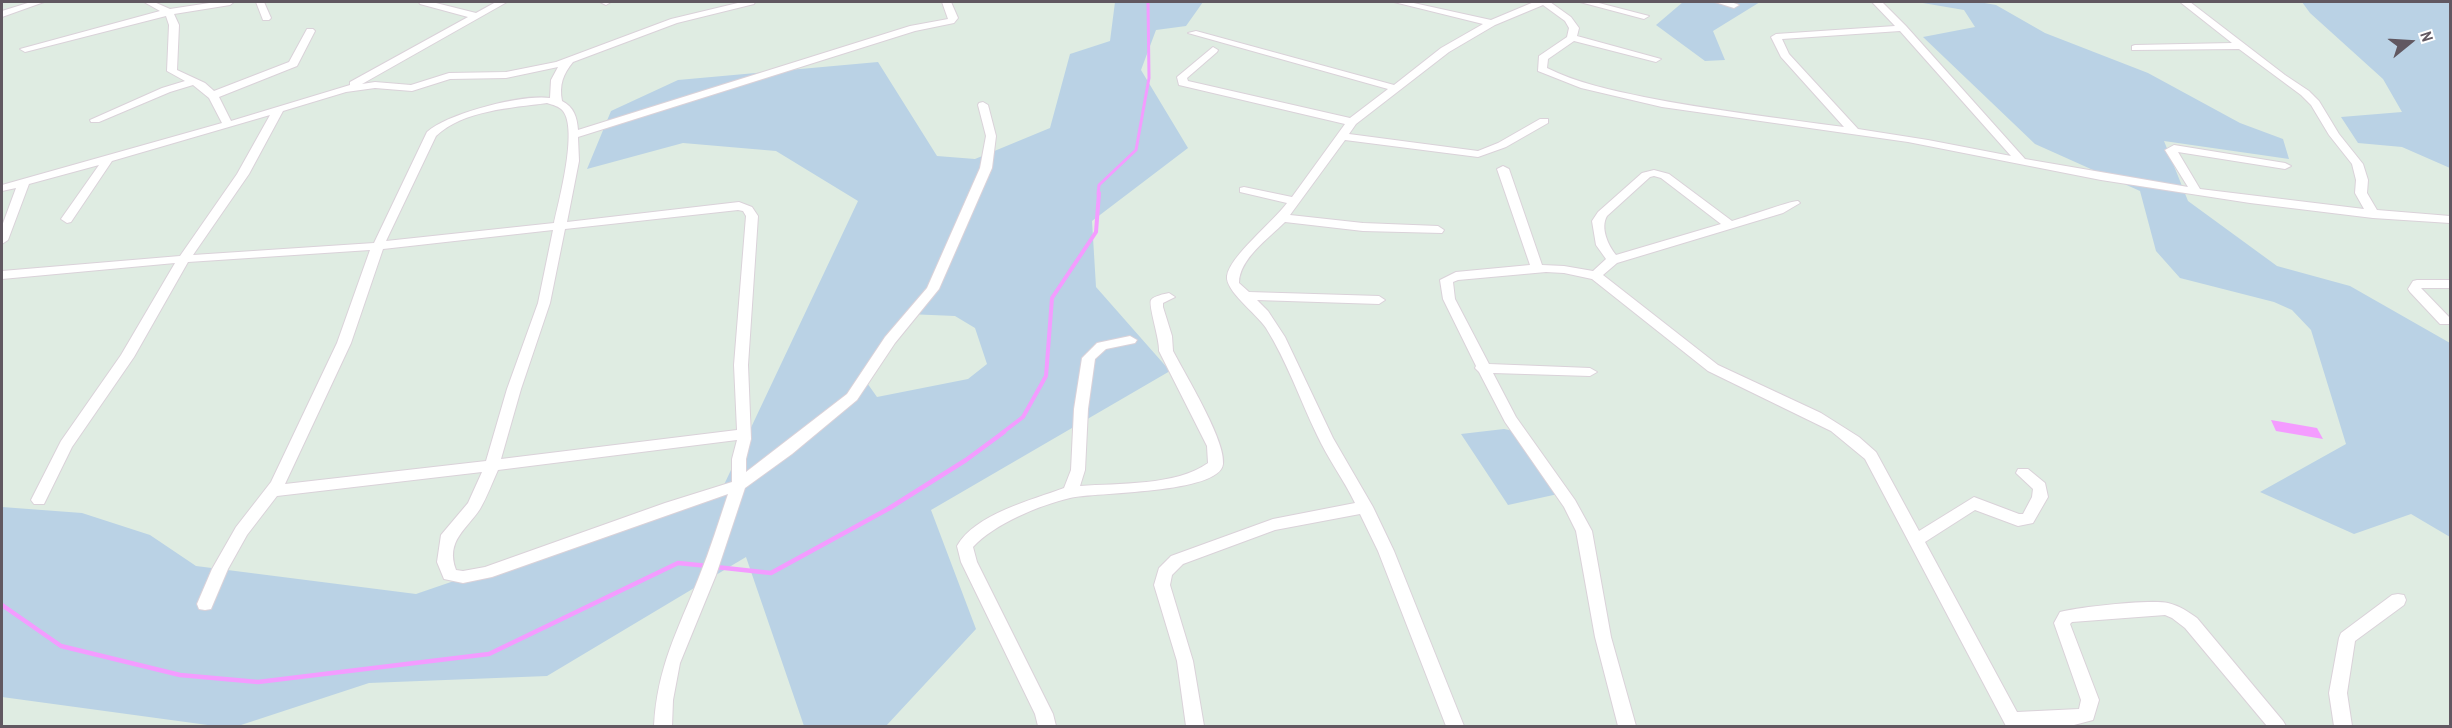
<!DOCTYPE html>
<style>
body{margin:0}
#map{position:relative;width:2452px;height:728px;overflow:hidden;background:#dfece2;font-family:"Archivo Narrow",sans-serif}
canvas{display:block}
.frame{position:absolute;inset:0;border:3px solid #615861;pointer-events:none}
.north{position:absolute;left:2380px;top:12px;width:60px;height:60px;-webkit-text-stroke:4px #fff;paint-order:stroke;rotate:72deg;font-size:16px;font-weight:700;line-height:24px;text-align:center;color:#615861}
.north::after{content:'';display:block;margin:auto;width:21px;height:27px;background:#615861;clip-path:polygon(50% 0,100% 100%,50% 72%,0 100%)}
</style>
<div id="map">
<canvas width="2452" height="728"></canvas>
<div class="frame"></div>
<div class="north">N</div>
</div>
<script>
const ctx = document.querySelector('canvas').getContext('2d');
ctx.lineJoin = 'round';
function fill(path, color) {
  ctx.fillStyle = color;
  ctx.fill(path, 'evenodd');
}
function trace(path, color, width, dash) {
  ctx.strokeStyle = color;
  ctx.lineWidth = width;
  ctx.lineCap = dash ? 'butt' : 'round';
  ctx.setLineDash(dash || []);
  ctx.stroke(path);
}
fill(new Path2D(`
 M1115,2h88l-17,24 -30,4 -15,40 47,78 -96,73 4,66 74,84 -239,139 45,119 -90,97h-82l-58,-169 -199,119 -178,7 -131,43h-23l-213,-29v-190l80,6 68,22 46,31 220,28 306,-105 136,-288 -82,-50 -93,-8 -96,26 24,-58 67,-31 200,-18 59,94 38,3 75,-31 20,-74 40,-13zM908,314l47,2 20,12 12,36 -19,15 -91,18 -17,-24z
 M1683,2h77l-47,29 12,29 -20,1 -49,-36z
 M1917,2h62l17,3 49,28 103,40 92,50 43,16 6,20 -125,-18 24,60 89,65 73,20 100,57v194l-39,-23 -57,20 -94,-42 86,-48 -35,-114 -19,-20 -18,-8 -94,-24 -24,-27 -16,-60 -105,-47 -112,-107 52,-10 -11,-17z
 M2302,2h148v166l-48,-21 -44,-4 -17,-26 61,-5 -19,-33 -73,-66z
 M1504,429l10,2 44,63 -50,11 -47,-71z`), '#bad2e5');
fill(new Path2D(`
 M2271,420l46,8 6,11 -47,-8z`), '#f49cff');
trace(new Path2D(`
 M1098,194l1,-9 37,-35 13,-72 -1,-76`), '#f49cff', 3);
trace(new Path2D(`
 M1002,433l21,-16 23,-41 6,-78 44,-66 3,-39`), '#f49cff', 4);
trace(new Path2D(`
 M716,567l55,6 117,-64 78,-49 38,-28
 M2,605l59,41 119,29 78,7 231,-28 189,-91 30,3`), '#f49cff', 4.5);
const street = new Path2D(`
 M31,2h13l-42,15v-6z
 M144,2h10l16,7 46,-7h18l-4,3 -56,9 5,11 -2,45 28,13 9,8 75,-29 18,-33h6l2,2 -18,35 -78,31 12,24 119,-36v-3l118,-65 -48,-13 -1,-2h13l44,11 20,-11h11l-145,82 13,-2 36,3 38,-12 57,-1 50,-10 115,-43 71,-17h13l-1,2 -77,19 -104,39c-10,12 -14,23 -11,39 12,6 15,16 16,29l332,-104 38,-7 -6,-17h9l7,16 -4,5 -39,8 -337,106 1,24 -12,61 172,-20 13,5 6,9 -10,149 3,74 -5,20v13l101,-78 38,-57 42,-49 53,-120 6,-32 -8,-31 1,-2 4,-1 5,3 8,31 -4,32 -53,121 -44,54 -38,57 -65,54 -47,34 -29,87 -36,88 -7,37 -1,26h-18c3,-59 24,-96 45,-149 11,-27 20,-56 29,-83l-236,83 -29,6 -19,-4 -7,-17 4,-27 27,-32 14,-31 -205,24 -30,39 -19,34 -17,40 -6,1 -6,-1 -2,-5 15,-35 24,-42 35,-45 66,-139 33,-93 -182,12 -54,95 -62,90 -28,57h-10l-3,-4 30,-59 60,-86 54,-92 -173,16v-8l178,-15 57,-82 33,-59 -158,46 -41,61 -4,1 -6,-4 38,-54 -70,19 -21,56 -6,4v-18l14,-38 -14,3v-6l220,-62 -13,-25 -16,-13 -23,7 -71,30h-8l-1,-2 72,-32 23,-7 -18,-10 2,-46 -3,-9 -141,36 -5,-3 140,-38zM558,67l-7,13 -1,18c-27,-4 -102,15 -123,34l-53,111 -181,12 56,-81 34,-63 63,-19 29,-4 37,3 38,-12 56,-1zM547,103c6,2 12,3 16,8 15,19 -4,89 -9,112l-168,18 50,-105c28,-26 75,-28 111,-33zM738,210l5,1 3,5 -12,149 3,65 -236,29 20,-70 29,-86 15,-74zM553,230l-15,73 -31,86 -21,72 -201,23 66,-141 32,-94zM737,440l-5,19v23l-67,21 -180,64 -22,4 -7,-1c-11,-29 11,-41 24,-61 7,-12 12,-26 18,-39z
 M256,2h8l7,16 -2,2h-6z
 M600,2h11l-5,3z
 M1394,2h15l82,18 43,-18h16l21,15 8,11 -2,8 84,23 -5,3 -82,-21 -26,18 -1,9c30,15 64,22 97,29 66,13 133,21 200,30l-63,-70 -10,-20 5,-3 119,-8 -23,-24h10l24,24 119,133 163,28 -23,-37 9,-5 111,18 6,3 -6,3 -107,-17 22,37 164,20 -9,-16 1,-13 -4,-16 -23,-29 -18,-30 -10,-10 -62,-46 -107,1v-4l3,-1 97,-2 -52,-41h10l95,73 24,16 10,10 20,33 24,30 5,16 -1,13 10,17 73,6v7l-77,-5 -123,-15 -149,-23 -193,-38 -246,-35 -81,-19 -43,-17 1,-15 28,-19 2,-9 -4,-7 -22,-16 -48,20 -46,27 -93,72 -7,10 129,17 20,-8 42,-24h8v4l-42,24 -28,10 -133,-17 -55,75 73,8 75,3 6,4 -2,3 -79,-2 -78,-9c-16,16 -46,37 -46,61l10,9 130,4 6,4 -6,4 -122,-4 11,11 17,26 48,101 40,69 21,44 70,175h-18l-68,-175 -18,-37 -85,16 -92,34 -11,11 -2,10 23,76 11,65h-18l-9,-65 -23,-76 5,-17 12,-12 102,-37 82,-16c-11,-23 -27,-44 -38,-68 -17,-35 -30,-74 -51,-107 -10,-15 -41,-37 -39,-52 2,-19 47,-55 60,-73l-47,-11v-4l4,-1 48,10 53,-73 -166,-39 -2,-8 36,-30 5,3 -1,2 -30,26 1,3 162,37 38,-29 -200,-56 8,-2 198,54 47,-37 42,-24zM1900,31l111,125 -83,-16 -70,-11 -69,-75 -7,-15z
 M1580,2h15l54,14 -5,3z
 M1715,2h16l8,3 -5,3z
 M1503,166l6,3 33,96 22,1 29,5 13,-12 -10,-14 -4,-24 6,-9 44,-39 12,-3 15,4 63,47c11,-3 61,-21 66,-20l2,2 -17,10 -166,50 -14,12 115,90 103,48 38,24 17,15 43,79 55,-34 45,17h4l9,-17 1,-8 -17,-16 2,-4h10l17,14 3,14 -15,26 -15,3 -43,-16 -50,32 92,170 62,-3 2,-9 -27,-77 6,-11c18,-5 91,-13 108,-9 12,3 19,8 29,15l86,103 3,5h-19l-82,-98 -13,-10 -7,-3 -93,7 -2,2 29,76 -6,20 -19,5 -68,1 -141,-267 -34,-28 -123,-60 -116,-92 -28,-6 -18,-1 -88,8 -5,2 2,17 34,65 101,4 7,4 -7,4 -97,-3 23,44 59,83 17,31 19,106 25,89h-18l-23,-89 -19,-106 -12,-24 -59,-85 -26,-50 -4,-4 1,-2 -33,-67 -3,-19 16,-8 74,-7 -33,-96zM1654,176l7,2 60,46 -105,31c-8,-10 -16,-27 -9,-39l43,-39z
 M2417,280h33v8h-29l29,30v6h-10l-30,-32 -2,-3 5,-8z
 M1169,293l6,4 -12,6v4l9,29 1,15c12,23 53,90 50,113 -3,30 -129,28 -153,34 -30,7 -76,26 -97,49l4,15 76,152 3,12h-18l-3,-12 -74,-152 -4,-16c18,-32 75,-46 107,-58l7,-18 3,-61 8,-51 15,-15 33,-7 7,4 -2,3 -29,6 -11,10 -7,50 -3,61 -5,16c38,-3 96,0 128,-23l-1,-17 -48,-95c1,-11 -11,-46 -8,-51 3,-4 13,-6 18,-7z
 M2398,594l6,1 2,5 -2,5 -49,36 -8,52 5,33h-18l-5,-33 10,-55 2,-5 51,-38z`);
trace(street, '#dad2d9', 2);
fill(street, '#fff');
</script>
